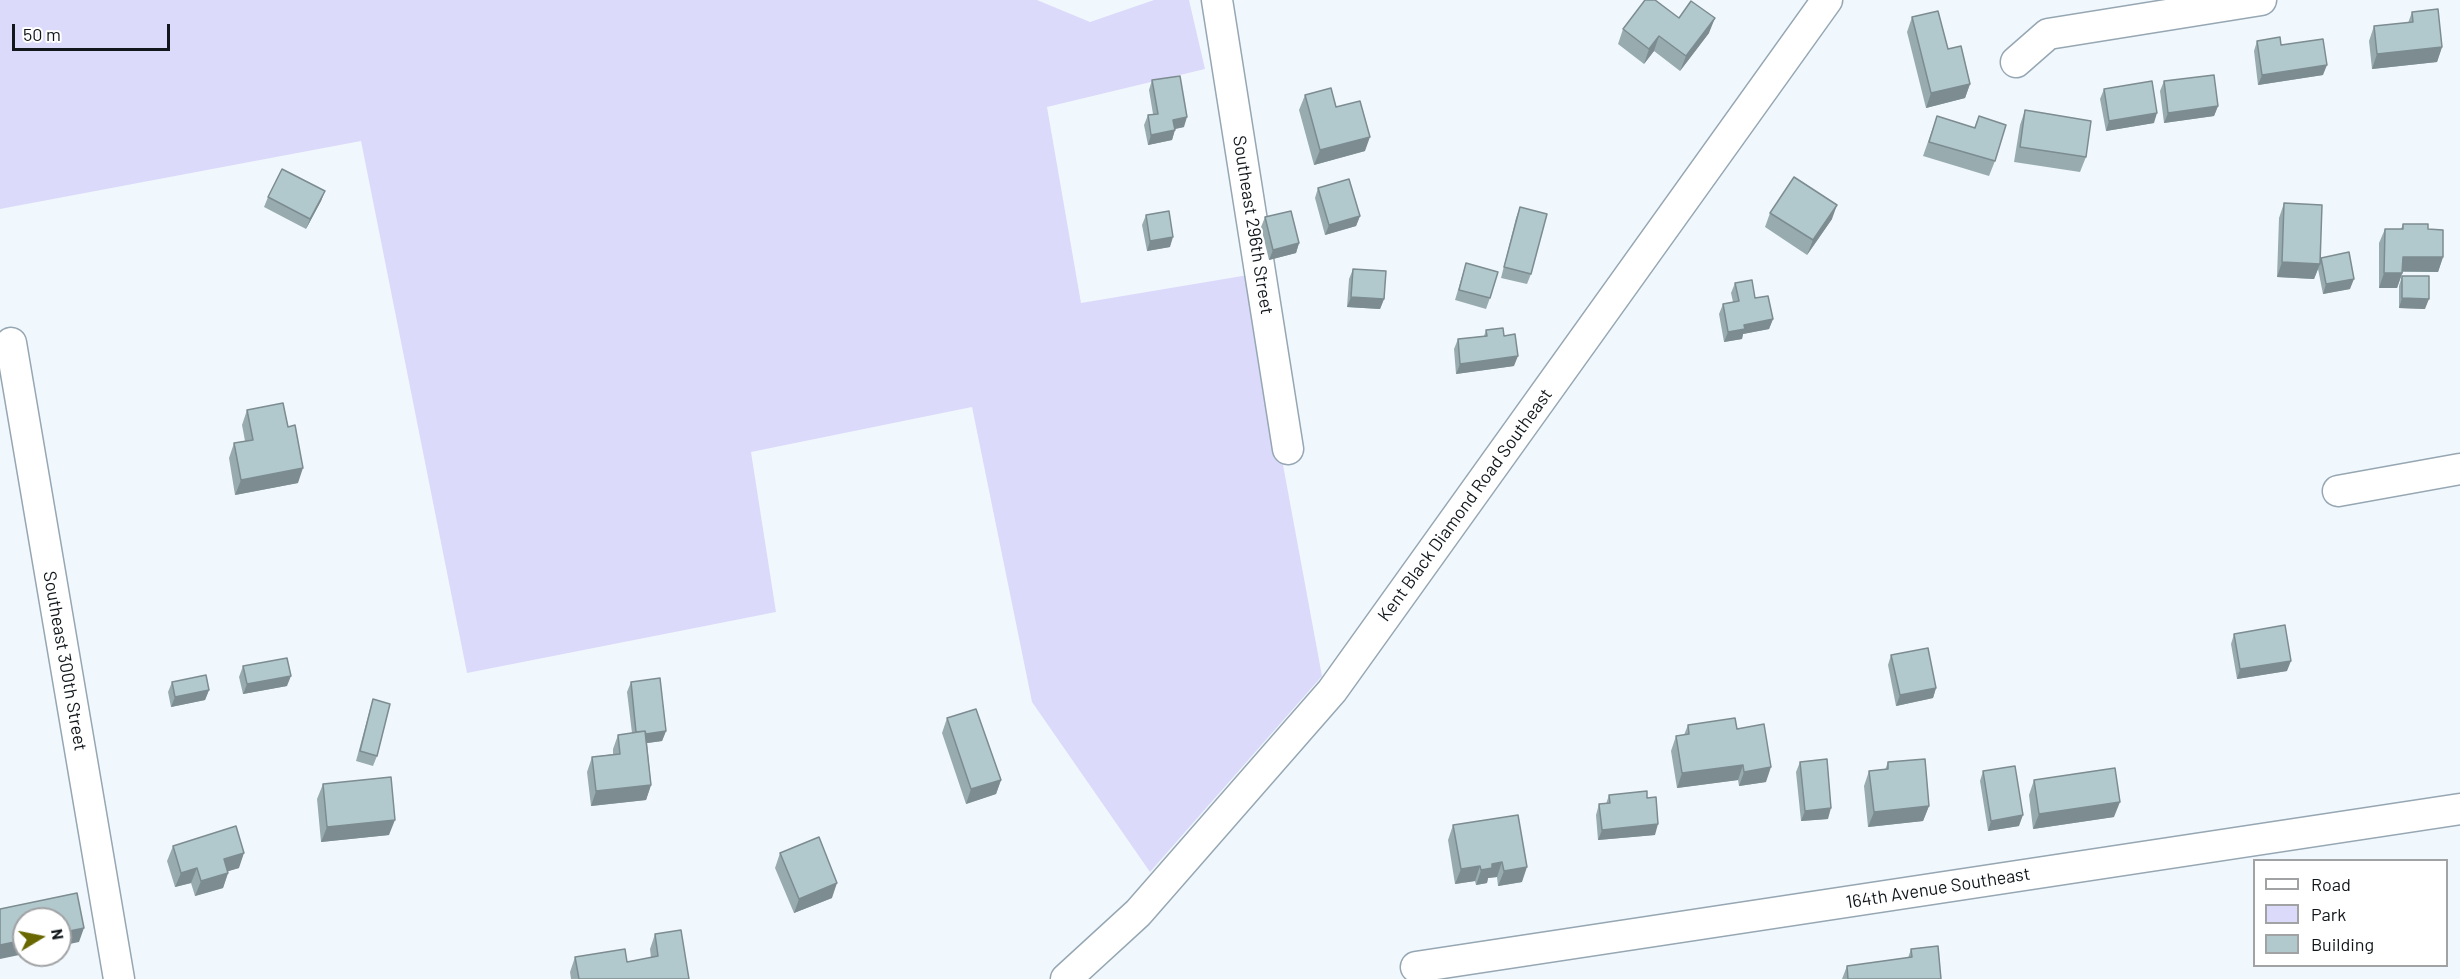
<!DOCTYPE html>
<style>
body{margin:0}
#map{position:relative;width:2460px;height:979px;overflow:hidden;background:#f1f8fd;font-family:Barlow,sans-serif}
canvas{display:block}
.legend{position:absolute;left:2253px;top:859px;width:195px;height:108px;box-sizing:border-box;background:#fff;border:2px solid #a0a2a4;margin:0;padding:8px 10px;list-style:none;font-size:18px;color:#11171b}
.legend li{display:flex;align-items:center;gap:12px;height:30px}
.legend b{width:30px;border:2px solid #a0a2a4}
.north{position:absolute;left:12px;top:907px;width:60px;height:60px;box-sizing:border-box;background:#fff;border:2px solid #a0a2a4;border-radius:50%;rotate:80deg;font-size:16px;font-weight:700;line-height:24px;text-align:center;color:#11171b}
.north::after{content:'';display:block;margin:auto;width:21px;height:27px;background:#686700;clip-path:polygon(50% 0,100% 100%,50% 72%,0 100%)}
.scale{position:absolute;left:12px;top:24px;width:158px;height:27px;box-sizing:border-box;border:3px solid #11171b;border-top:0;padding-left:8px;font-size:18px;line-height:21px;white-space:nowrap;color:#11171b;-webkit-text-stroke:4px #fff;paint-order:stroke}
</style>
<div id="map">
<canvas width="2460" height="979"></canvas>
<ul class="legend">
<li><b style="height:8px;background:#fff"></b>Road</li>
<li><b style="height:16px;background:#dcdafb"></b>Park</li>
<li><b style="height:16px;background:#b1c8cd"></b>Building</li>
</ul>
<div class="north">N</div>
<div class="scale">50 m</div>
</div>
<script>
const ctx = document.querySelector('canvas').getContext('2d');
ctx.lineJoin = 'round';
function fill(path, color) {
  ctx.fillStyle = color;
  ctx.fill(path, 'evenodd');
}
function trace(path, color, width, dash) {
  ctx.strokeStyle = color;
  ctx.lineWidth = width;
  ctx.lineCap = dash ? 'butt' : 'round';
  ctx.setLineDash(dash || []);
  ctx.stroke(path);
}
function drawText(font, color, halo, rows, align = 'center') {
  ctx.font = font + ' Barlow,sans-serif';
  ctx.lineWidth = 4.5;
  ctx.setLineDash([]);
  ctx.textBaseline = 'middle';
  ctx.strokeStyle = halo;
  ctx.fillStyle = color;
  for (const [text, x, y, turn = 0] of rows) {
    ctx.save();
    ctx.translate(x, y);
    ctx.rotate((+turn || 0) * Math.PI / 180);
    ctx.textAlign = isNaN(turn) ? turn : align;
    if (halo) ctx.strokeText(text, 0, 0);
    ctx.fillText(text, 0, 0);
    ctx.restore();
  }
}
fill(new Path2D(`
 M0,0h1037l53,22 64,-22h35l16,69 -158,38 34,196 167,-28 74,401 -172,196 -118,-170 -60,-295 -221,45 25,160 -309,61 -106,-532 -361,68z`), '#dcdafb');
const minor = new Path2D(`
 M1217,0l71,449
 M2016,62l32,-28 213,-34
 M11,343l108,636
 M2338,491l122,-22
 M1416,967l1044,-158
 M1066,979l72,-66 194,-222 495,-691`);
trace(minor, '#96a7b3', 33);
trace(minor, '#fff', 30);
fill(new Path2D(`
 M2412,12l30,35 -5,15 -65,7 -3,-28 5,-15 34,-3z
 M1912,17l36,32 22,35 -5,14 -39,10 -19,-76z
 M1679,18l30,15 -29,38 -26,-20 -10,13 -26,-20 5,-15z
 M2257,41l24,4 42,30 -65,10 -4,-34z
 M1152,80l32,47 -9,2 -3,11 -24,5 -4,-20 4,-10 5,-1 -4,-24z
 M2164,81l54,25 -4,10 -50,7 -4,-32z
 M2104,89l50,34 -48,8 -6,-32z
 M1305,95l31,12 29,44 -51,14 -15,-55z
 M2025,110l61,47 -6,15 -66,-10 6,-37z
 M1937,116l37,12 5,-12 16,45 -6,15 -66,-20z
 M1318,188l42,28 -4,10 -31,9 -10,-37z
 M325,191l-4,10 -15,28 -42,-22 4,-10z
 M2284,203l36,59 1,-4 29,31 -27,5 -5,-25 -4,10 -37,-2 2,-59z
 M1520,207l11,67 -4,10 -26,-6 15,-60z
 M1770,213l62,6 -25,36 -42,-28z
 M1146,215l24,32 -23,4 -5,-26z
 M1265,217l34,26 -3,10 -27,7 -8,-33z
 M2403,224l25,5 15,28 -5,15h-35l-6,16h-18v-45l6,-14h16z
 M1466,263l24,35 -4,11 -31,-9z
 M1353,269l31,30 -4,10 -33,-2 2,-28z
 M2402,276l23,33 -26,-1v-22z
 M1735,283l20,15 18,21 -4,10 -26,5 -1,5 -18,3 -5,-28 4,-10 10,-2 -2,-9z
 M1486,330l18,6 10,30 -58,8 -2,-25 4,-10 26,-3z
 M247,410l41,17 10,56 -63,12 -6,-37 5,-15 11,-2 -3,-16z
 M2234,634l53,37 -50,8 -6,-35z
 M1891,655l45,33 -3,10 -37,8 -8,-41z
 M243,666l44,20 -44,8 -4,-17z
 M172,682l37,8 -4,10 -34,7 -3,-15z
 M631,682l35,49 -4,10 -15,2 4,42 -5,15 -55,6 -4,-34 5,-15 21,-3v-5l5,-14 14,-2 -5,-41z
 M373,699l4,57 -4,10 -17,-5 14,-52z
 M947,718l54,62 -5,14 -30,10 -24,-71z
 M1688,725l49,4 29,53 -27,4 -1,-6 -61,8 -6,-37 5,-15 8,-1z
 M1800,762l28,57 -27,2 -5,-49z
 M1888,762l41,44 -6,15 -55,6 -4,-41 5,-15 16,-1z
 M1983,771l36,55 -31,5 -8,-50z
 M2034,780l80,37 -81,12 -4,-34z
 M323,784l66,51 -68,7 -4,-43z
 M1609,795l38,3 8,37 -57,5 -2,-25 3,-11h7z
 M1518,815l4,67 -24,4 -1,-9 -9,1 -1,5 -11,2 -1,-4 -20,3 -7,-44 5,-15z
 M173,846l66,22 -11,3v2l-5,15 -28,8 -4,-13 -16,4 -8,-26z
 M780,853l52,45 -38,15 -19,-45z
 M655,934l34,45h-118l-1,-7 5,-15 52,5 24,-4 -1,-9z
 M1911,949l30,30h-99l5,-13 61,-8z`), '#98acb0');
fill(new Path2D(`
 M1715,18l-6,15 -29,38 6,-15z
 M1659,36l-5,15 -10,13 5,-15z
 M2442,47l-5,15 -65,7 5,-15z
 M2327,65l-4,10 -65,10 4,-10z
 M1970,84l-5,14 -39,10 5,-15z
 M2218,106l-4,10 -50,7 4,-10z
 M2157,113l-3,10 -48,8 3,-10z
 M1187,117l-3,10 -14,3 3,-10z
 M1175,130l-3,10 -24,5 3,-10z
 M1370,137l-5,14 -51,14 6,-15z
 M325,191l-4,10 -15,28 4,-10z
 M1837,205l-5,14 -25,36 6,-15z
 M1360,216l-4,10 -31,9 4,-10z
 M1173,237l-3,10 -23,4 3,-10z
 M1299,243l-3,10 -27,7 4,-10z
 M2403,257h40l-5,15 -41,-1z
 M2282,262l38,2 -6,15 -37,-2z
 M2384,273h18l-5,15h-18z
 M2354,279l-4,10 -27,5 3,-10z
 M1351,297l33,2 -4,10 -33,-2z
 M2402,298l27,1 -4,10 -26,-1z
 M1773,319l-4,10 -26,5 -1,5 -18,3 4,-10 16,-7z
 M1518,356l-4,10 -58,8 4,-10z
 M303,468l-5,15 -63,12 6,-15z
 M2291,661l-4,10 -50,8 3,-10z
 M291,676l-4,10 -44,8 4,-10z
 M1936,688l-3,10 -37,8 4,-11z
 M209,690l-4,10 -34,7 4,-10z
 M666,731l-4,10 -29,4 4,-10z
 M1743,765l-5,15 -61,8 5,-15z
 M1771,767l-5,15 -27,4 5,-14z
 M1001,780l-5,14 -30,10 5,-15z
 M651,785l-5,15 -55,6 5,-15z
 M2120,802l-6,15 -81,12 6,-15z
 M1929,806l-6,15 -55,6 6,-15z
 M1831,808l-3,11 -27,2 4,-10z
 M2023,815l-4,11 -31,5 3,-10z
 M395,820l-6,15 -68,7 6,-15z
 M1658,824l-3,11 -57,5 4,-10z
 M244,853l-5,15 -20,6 5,-15z
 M1502,862l-5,15 -9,1 -1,5 -11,2 5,-15 11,-6z
 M1480,866l-5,15 -20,3 6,-15z
 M1527,867l-5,15 -24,4 6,-15z
 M197,868l-6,15 -16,4 6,-14z
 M228,873l-5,15 -28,8 6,-15z
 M837,883l-5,15 -38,15 5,-14z
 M84,928l-5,14 -19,4v-13z
 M24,940v14l-24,5v-14z`), '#7c8c90');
const building = new Path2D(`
 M1645,0h10l24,18 12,-17 24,17 -29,38 -27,-20 -10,13 -26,-20z
 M2438,9l4,38 -65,7 -3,-28 39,-4 -1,-10z
 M1938,11l10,38 13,-3 9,38 -39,9 -19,-76z
 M2280,37l1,8 42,-6 4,26 -65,10 -5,-34z
 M2214,75l4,31 -50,7 -4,-32z
 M1180,76l7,41 -14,3 2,10 -24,5 -3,-20 10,-1 -6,-34z
 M2152,81l5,32 -48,8 -5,-32z
 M1331,88l5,19 24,-6 10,36 -50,13 -15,-55z
 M2025,110l66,11 -5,36 -66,-10z
 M1937,116l38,12 4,-12 27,9 -11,36 -66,-19z
 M282,169l43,22 -15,28 -42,-22z
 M1794,177l43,28 -24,35 -43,-27z
 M1349,179l11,37 -31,9 -11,-37z
 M2284,203l38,2 -2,59 -38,-2z
 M1520,207l27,7 -16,60 -27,-7z
 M1169,211l4,26 -23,4 -4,-26z
 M1291,211l8,32 -26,7 -8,-33z
 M2403,224h25v5l15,1v27h-40l-1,16h-18l1,-44h18z
 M2349,252l5,27 -28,5 -5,-26z
 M1466,263l32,9 -8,26 -31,-8z
 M1353,269l33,2 -2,28 -33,-2z
 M2402,276h27v23l-27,-1z
 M1752,280l3,18 13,-2 5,23 -29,6 1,4 -17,3 -5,-28 16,-3 -4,-18z
 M1503,328l1,8 11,-2 3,22 -58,8 -2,-25 29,-3 -1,-6z
 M283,403l5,24 7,-2 8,43 -62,12 -7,-37 19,-3 -6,-30z
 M2285,625l6,36 -51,8 -6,-35z
 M1928,648l8,40 -36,7 -9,-40z
 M287,658l4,18 -44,8 -4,-18z
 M206,675l3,15 -34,7 -3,-15z
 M660,678l6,53 -20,3 -1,-3 -9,1 -5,-50z
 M373,699l17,5 -13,52 -17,-5z
 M976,709l25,71 -30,9 -24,-71z
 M1735,718l2,11 27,-5 7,43 -27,5 -1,-7 -61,8 -6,-37 13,-2 -1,-9z
 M645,731l6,54 -55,6 -4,-34 28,-3 -2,-19z
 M1827,759l4,49 -26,3 -5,-49z
 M1925,759l4,47 -55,6 -5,-41 19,-2v-7z
 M2015,766l8,49 -32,6 -8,-50z
 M2115,768l5,34 -81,12 -5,-34z
 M391,777l4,43 -68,7 -4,-43z
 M1647,791v7l9,-1 2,27 -56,6 -3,-26 11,-1 -1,-8z
 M1518,815l9,52 -23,4 -2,-9 -10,2v4l-11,2 -1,-4 -19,3 -8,-44z
 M236,826l8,27 -20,6 4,14 -27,8 -4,-13 -16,5 -8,-27z
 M819,837l18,46 -38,16 -19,-46z
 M77,893l7,35 -24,5v-14h-36v21l-24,5v-36z
 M681,930l8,49h-110l-4,-22 50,-8 2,13 31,-6 -3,-22z
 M1938,946l3,33h-93l-1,-13 65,-9 -1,-8z`);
fill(building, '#b1c8cd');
trace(building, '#7c8c90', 1.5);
drawText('18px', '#11171b', '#fff', [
 ["Southeast 296th Street",1253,225,81],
 ["Kent Black Diamond Road Southeast",1465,505,-54],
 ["Southeast 300th Street",65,661,80],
 ["164th Avenue Southeast",1938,888,-9]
]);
</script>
